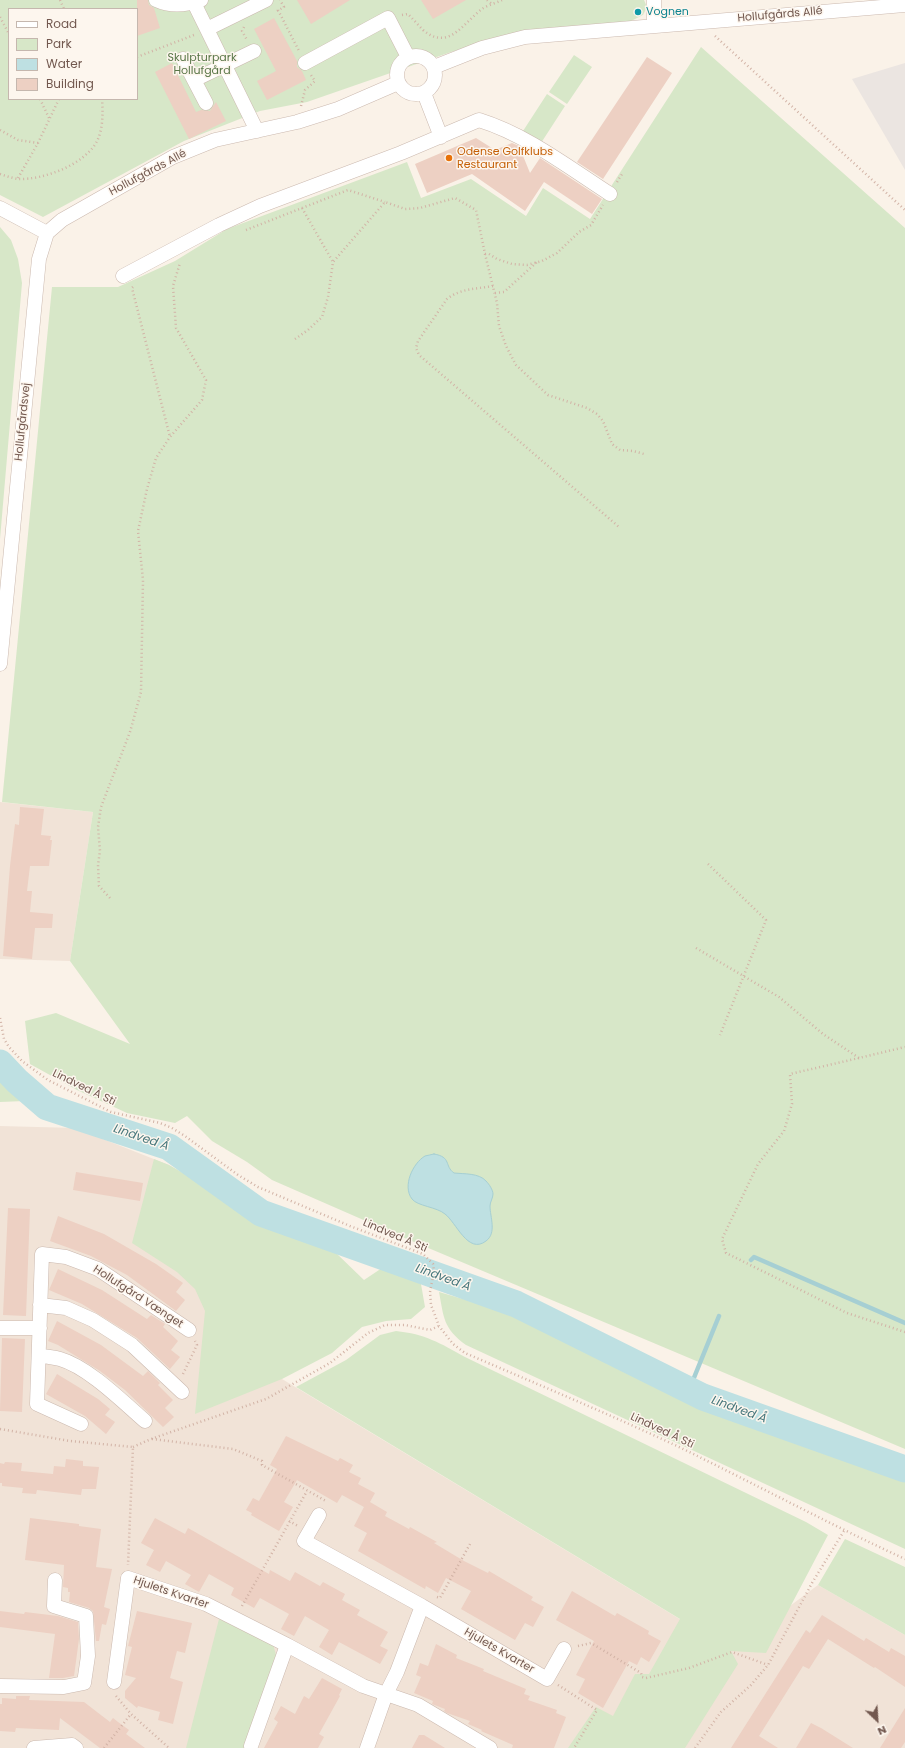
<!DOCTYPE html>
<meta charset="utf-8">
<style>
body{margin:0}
#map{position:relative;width:905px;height:1748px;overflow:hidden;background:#faf2e8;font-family:Poppins,sans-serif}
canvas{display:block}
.legend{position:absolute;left:8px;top:8px;width:130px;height:92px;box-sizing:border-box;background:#fdf6ee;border:1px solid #c5b7ae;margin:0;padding:5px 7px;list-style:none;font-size:12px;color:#72584f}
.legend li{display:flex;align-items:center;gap:8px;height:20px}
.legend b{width:20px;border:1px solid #c5b7ae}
.north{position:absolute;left:857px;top:1700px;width:40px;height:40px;-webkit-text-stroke:3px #fdf6ee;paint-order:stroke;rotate:155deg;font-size:11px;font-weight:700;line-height:16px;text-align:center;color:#72584f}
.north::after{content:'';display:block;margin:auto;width:14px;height:18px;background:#72584f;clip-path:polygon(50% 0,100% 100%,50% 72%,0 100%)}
</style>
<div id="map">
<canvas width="905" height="1748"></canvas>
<ul class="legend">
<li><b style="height:5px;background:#fff"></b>Road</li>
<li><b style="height:11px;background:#d7e7c8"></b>Park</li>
<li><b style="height:11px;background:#bee0e2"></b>Water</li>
<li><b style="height:11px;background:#edd0c3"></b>Building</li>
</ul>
<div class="north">N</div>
</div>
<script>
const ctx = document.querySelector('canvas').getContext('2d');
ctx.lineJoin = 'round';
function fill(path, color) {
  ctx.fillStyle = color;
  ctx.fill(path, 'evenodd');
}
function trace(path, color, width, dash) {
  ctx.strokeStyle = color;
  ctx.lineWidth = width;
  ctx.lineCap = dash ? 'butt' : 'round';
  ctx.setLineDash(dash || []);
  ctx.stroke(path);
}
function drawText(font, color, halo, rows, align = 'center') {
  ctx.font = font + ' Poppins,sans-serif';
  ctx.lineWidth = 3;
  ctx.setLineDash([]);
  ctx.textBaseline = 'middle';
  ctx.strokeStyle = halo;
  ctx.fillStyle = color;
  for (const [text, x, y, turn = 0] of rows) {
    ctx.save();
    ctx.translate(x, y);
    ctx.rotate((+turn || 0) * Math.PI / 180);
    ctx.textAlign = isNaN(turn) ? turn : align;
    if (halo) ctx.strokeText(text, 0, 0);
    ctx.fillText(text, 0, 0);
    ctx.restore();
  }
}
fill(new Path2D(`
 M0,802l93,10 -23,149 -70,-2z
 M0,1126l75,2 94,37 80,55 33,159 449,271 87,-65 87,50v113h-905z`), '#f1e3d7');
fill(new Path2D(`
 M905,63v107l-53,-91z`), '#ebe5e1');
fill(new Path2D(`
 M0,0h644l3,7 -4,8 -12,6 -108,10 -72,21 -144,50 -47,9 -76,30 -141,76 -43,-22zM9,9h128v90h-128z
 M701,47l204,181v1221l-498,-210 -135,-59 -25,-18 -35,-21 -25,-25 -12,7 -48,-10 -50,-23 -47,-26 -5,-43 31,-8 74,31 -60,-83 23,-149 -91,-10 50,-515h66l57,-26 52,-32 180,-67 14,36 50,-19 55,37 17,-28 47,31z
 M574,55l18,12 -25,37 -18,-12z
 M547,94l18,12 -24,37 -18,-12z
 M0,227l11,13 7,19 4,24 -22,256z
 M0,1070l25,31 -25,1z
 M154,1159l15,6 111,62 55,25 29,28 18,-12 39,16 4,23 -14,12 -25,2 -24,6 -30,26 -50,26 -87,35 10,-103 -10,-22 -18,-17 -45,-29z
 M439,1292l96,28 183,90 89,32 98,30v77l-439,-204c-23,-17 -22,-27 -27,-53z
 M396,1331c29,3 44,12 69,26l341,165 22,13 -62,118 -35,-2 7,13 -53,84h-117l28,-41 17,9 22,-42h14l31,-55 -384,-232 50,-27 34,-25z
 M845,1539l60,28v68l-87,-50z
 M219,1619l54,25 3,11 -31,93h-59z`), '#d7e7c8');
const water = new Path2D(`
 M434,1154c18,3 10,12 20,19 10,1 25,0 32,8 3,3 7,9 7,13 0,4 -3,8 -3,12 0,11 7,27 -4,35 -18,14 -30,-19 -41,-27 -8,-7 -28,-8 -33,-15 -10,-13 1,-36 13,-43 3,-1 6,-1 9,-2z`);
fill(water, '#bee0e2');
trace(water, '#a6cfd3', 1);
trace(new Path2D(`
 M751,1260l3,-3 151,66
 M689,1390l30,-74`), '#a6cfd3', 4.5);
trace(new Path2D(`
 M0,1063l17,18 30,26 122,40 92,66 255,91 187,93 202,72`), '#bee0e2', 27);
fill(new Path2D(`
 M137,0h11l1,5 5,3 6,20 -23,8z
 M297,0h53l-39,24z
 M421,0h45l-33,19z
 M274,18l23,43v6l5,4 4,9 -39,20 -10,-19 19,-10 -22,-42z
 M647,57l25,16 -69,106 -26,-17z
 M172,63l24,49 5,-2 9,1 6,-9 10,19 -37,18 -34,-67z
 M476,138l19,12 17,-7 7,3 11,27 10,-15 62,41 -10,15 -48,-32 -19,29 -53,-37 -45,19 -12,-29z
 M20,807l24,2 -3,26 10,1 -1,4h2l-3,26h-19l-3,25h5l-2,21 23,2 -1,14h-17l-3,31 -29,-3 7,-90 5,-42 4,1z
 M76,1172l67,11 -3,18 -67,-11z
 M8,1208l22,1 -4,107 -23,-1z
 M58,1216l46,18 52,30 27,19 -7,9 9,8 -9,11 -49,-36 -36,-19 -41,-15z
 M58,1269l44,21 45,29 4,-4 14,9 -2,3 15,14 -7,9 9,7 -10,12 -33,-31 -55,-34 -33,-14z
 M57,1321l44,24 42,31 5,-5 12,12 -2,2 15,15 -8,8 9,9 -11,10 -38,-37 -25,-19 -42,-26 -10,-4z
 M2,1338l23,1 -3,73 -22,-1z
 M57,1374l41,25 12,10 -5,6 10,7 -9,12 -21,-18 -39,-22z
 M286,1436l52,25 2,-3 13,7 -4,7 12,6 -3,6 17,9 -5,9 17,10 -2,4 24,13 1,-2 27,15 -3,1 30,18 24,12 1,-2 44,26 -2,3 13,7 -11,20 -8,-4 -10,17 -54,-31 10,-18 -25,-13 -8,15 -12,-7 -1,3 -67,-38 9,-18 -13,-7 10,-19 -22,-12 -5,8 -40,-23 -13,22 9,5 -14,24 -28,-16 1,-2 -6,-3 7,-12 6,3 18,-32 -7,-4z
 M66,1459l17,2v5l16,1 -3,22h-14l-1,6 -44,-5 -1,4 -14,-1 1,-5 -21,-2v-3h-2v-20l4,1 1,-2 17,1 -1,8 32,3 1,-8 11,1z
 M30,1518l49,6v2l22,3 -5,38 16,2 -8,38 6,2 -4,16 -4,-1 -3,17h-3l-3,-30 -4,-3 -20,-6 1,-10h-2v-4l-5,-1 1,-22 -39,-5z
 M155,1518l30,16 3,-6 81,46 1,-4 20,11 5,-9 25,14 3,-4 22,12 -3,6 18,10 -3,5 31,17 -8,14 8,4 -8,14 -41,-22 -7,13 -13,-8 10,-17 -24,-14 -11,20 -13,-7 8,-15 -29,-16 -6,10 -23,-13 3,-7 -25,-14 -10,18 -14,-8 6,-9 -25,-14 -6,11 -14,-7 8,-15 -13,-7z
 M572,1591l43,25 2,-3 32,18 -1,3 13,7 -12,21 -8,-5 -4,8 -8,-4 -26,47 -25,-15 7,-14 -9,-4 18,-34 -38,-21z
 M0,1611l24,3 1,-2 33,4 20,6 1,17 -5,37 -11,2h-14l6,-44 -55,-7z
 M137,1611l55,12 -7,30 -8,-2 -7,27 13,4 -10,42 -15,-4 2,-8 -22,-6 -1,2 -12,-10v-7l11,-13 -11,-3 7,-28 -4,-1z
 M822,1615l42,26 2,-3 23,14 2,-4 14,8v31l-30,-20 -1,1 -46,-29 -19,30 -6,-3 -44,70 19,12h-47l75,-118 4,3z
 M436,1644l21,11 -1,3 28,11 -1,2 43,18 -2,5 6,2 -2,4 29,10 -1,3 10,4 -12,31h-42l1,-3 -32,-14 1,-1 -14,-6 2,-3 -23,-8 -3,-2 1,-2 -13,-5 1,-3 -19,-8 7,-16 -5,-2 4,-12 8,3z
 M322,1678l20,11 -3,6 1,1 -21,38 5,3 -6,11h-54l14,-26 -4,-3 7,-13 14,8 9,-18 5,3z
 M16,1696h14l-1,4 55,2 26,20 3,-4 5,4 11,8 -3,4 19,14h-45l-40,-30 -1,12 -43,-2 -1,4 -15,-1v-27h2v-6l14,1z
 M905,1708v34l-4,6h-21z
 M811,1723l10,5 32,20h-57z
 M419,1735h5l21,13h-33z`), '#edd0c3');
const minor = new Path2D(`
 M156,0c15,7 31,5 45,0
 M654,0v26
 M194,3l63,128
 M207,29l59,-29
 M397 75a19 19 0 1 1 38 0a19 19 0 1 1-38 0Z
 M183,59l23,44
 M305,63l83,-45 20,39
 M434,67l48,-19 43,-11 380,-32
 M194,80l60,-29
 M424,93l17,44
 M0,208l47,25
 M47,233l15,-13 111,-63 42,-17 82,-18 41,-13 60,-26
 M123,276l96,-51 41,-19 141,-53 78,-33c48,15 89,47 131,74
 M0,664l39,-405 8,-26
 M40,1305l26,3 27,12 39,25 50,47
 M0,1328h40
 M39,1355c7,2 14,2 21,4 28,8 62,42 85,62
 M81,1424l-44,-20 5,-150 24,3 32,12 91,61
 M319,1515l-15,26 118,65 125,73 17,-30
 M114,1682l14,-104 78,26 81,41 76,41 55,19 72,43
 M0,1686l64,1 20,-4 4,-27 -2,-40 -32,-10 1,-26
 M251,1746l36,-101
 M34,1748l38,-3 4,3
 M367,1748l19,-54 11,-22 25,-66`);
trace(minor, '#cbb9af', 15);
trace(new Path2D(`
 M60,0l4,9
 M487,0l5,4
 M278,10l21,41
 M277,11l7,-4 -4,-7
 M402,15l6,-1c5,5 10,11 15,16 26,22 41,-8 59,-21 6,-4 14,-6 20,-9
 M0,17l9,17
 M244,27l-2,4 5,9
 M715,36l190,174
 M137,57l57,-22
 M40,99l9,19
 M301,106l4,-16 10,-9 -4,-6
 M0,130l18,10 20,3
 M0,174c6,2 12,4 18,5 26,1 69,-15 80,-40 5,-11 5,-28 4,-40
 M18,178l20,-35 21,-44
 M617,182l5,-8
 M302,208l31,54
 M246,230l102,-40 37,12
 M485,254h4l8,5 15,5 15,1 15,-4 15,-8 22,-21 12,-7 12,-20
 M493,286c-16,3 -32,2 -46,13l-29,42 -2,7 3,7 200,172
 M133,287l-1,1 38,149
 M495,293l9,-1 33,-30
 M295,339l13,-9 14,-13 6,-20 5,-35 52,-60 20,7 15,-1 35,-10 21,12 9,44 12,49 2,23 7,20 10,19 32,30 39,13 10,6 6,7 9,23 8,6 13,1 11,3
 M708,864l58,56 -46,115
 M110,898l-11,-12 -1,-21 2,-14 -2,-24 3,-20 29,-75 11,-40 2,-112 -5,-49 9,-42 9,-31 14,-21 32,-37 4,-20 -30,-52 -3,-42 7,-23
 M696,948l83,49 44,37 36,24 46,-11
 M0,1018l4,21 5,8 13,14 26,19 63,32 49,11 12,5 13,8 53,39 20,12 92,39 73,28 10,10 1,7 -4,21 1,13 8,21 14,18 12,9c72,31 144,61 214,94 76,37 150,77 226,112
 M859,1058l-69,16 2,30 -8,27 -26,33 -36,75 4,14 121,60 58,19
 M183,1374l14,-29 -2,-4
 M0,1429l70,12 63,6 -5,118
 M152,1439l81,10 29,12v4l64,36
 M133,1447l18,-8 115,-40 64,-36 38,-30 17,-8h20l25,5 9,-4
 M289,1521l9,5
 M437,1597l3,1 30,-54
 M242,1606l65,-115
 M578,1646l13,-3 50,30 1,4 4,1 43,-10 43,-16 36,13
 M558,1685l39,25 -23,38
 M116,1696l15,18
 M104,1748l27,-34 38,34
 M695,1748l26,-36 30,-27 17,-20 44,-82 32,-52`), '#d2b3a6', 2.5, [1, 3]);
trace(minor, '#fff', 14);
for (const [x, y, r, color] of [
 [638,12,4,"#0f9aa8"],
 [449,158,4,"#e8710a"]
]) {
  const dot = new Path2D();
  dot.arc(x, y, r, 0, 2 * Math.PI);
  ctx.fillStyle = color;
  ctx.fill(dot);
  trace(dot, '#fdf6ee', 1.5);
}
drawText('11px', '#0d838f', '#fdf6ee', [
 ["Vognen",646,12]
], 'left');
drawText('11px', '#72584f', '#fdf6ee', [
 ["Hollufgårds Allé",780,15,-5],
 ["Hollufgårds Allé",148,173,-28],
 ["Hollufgårdsvej",23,422,-84],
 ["Lindved Å Sti",84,1088,26],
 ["Lindved Å Sti",395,1236,23],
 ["Hollufgård Vænget",138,1297,33],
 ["Lindved Å Sti",662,1431,25],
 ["Hjulets Kvarter",171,1593,19],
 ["Hjulets Kvarter",499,1651,30]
]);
drawText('11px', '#597648', '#fdf6ee', [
 ["Skulpturpark",202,58],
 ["Hollufgård",202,71]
]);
drawText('11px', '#c56008', '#fdf6ee', [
 ["Odense Golfklubs",457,152],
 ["Restaurant",457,165]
], 'left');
drawText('italic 12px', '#47777c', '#fdf6ee', [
 ["Lindved Å",141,1138,19],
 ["Lindved Å",443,1278,20],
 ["Lindved Å",739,1410,20]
]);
</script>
